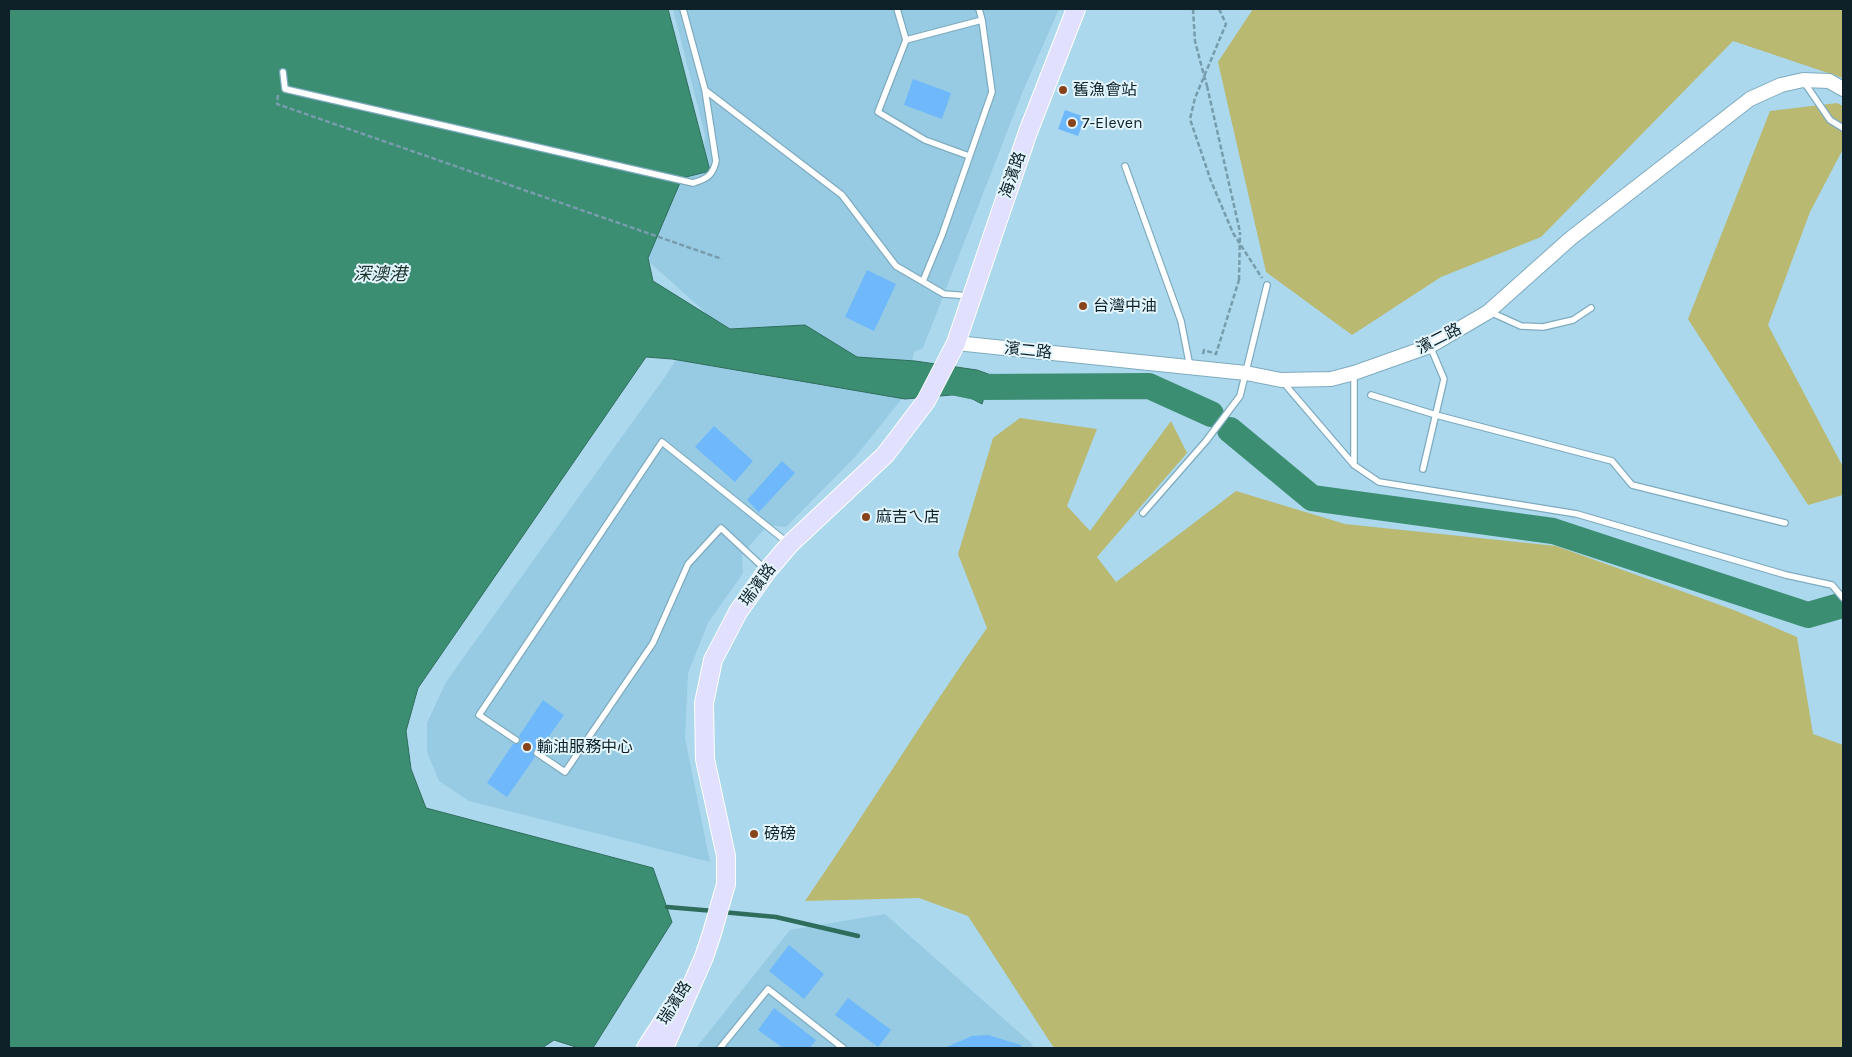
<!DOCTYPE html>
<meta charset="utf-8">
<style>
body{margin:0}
#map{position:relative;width:1852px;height:1057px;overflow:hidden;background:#abd8ed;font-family:Karla,sans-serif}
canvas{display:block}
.frame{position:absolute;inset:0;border:10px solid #0f2128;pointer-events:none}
</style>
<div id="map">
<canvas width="1852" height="1057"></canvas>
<div class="frame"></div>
</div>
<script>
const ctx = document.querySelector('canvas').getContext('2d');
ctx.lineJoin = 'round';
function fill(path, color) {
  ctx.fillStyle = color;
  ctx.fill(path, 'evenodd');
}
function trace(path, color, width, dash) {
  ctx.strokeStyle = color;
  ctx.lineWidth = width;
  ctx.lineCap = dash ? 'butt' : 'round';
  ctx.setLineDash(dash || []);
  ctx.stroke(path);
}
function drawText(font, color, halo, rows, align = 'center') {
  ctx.font = font + ' Karla,"Noto Sans TC",sans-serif';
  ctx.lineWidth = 4;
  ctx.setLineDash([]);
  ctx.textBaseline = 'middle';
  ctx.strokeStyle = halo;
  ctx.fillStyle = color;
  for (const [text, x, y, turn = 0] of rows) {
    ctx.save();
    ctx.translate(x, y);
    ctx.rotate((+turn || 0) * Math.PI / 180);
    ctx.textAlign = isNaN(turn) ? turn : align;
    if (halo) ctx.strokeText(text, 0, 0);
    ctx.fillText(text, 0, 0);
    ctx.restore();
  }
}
fill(new Path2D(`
 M673,9h386l-36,82 -100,257 -9,4 -10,44 -48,60 -70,71 -18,-2 -26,29 1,19 -35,50 -20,50 -3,65 25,124 -241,-61 -30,-20 -12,-29v-29l19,-41 221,-308 38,-62 -59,-53 35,-82 22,-4 2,-38z
 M885,914l145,128 4,6h-338l94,-118z`), '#96cbe3');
fill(new Path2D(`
 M1253,9h590v69l-110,-37 -192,196 -100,40 -89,58 -86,-63 -48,-210z
 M1837,103l6,3v43l-33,63 -42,113 75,142v28l-35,10 -120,-186 82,-208z
 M1020,418l77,11 -30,77 23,25 81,-110 16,32 -90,104 19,25 120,-91 109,33 211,22 178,64 63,27 16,97 30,11v303h-789l-86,-132 -49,-18 -114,3c62,-90 119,-184 182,-273l-29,-74 35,-116z`), '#bab972');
const water = new Path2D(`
 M9,9h659l42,162 -28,7 -34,80 5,23 77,48 75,-4 52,32 58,4 62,9 14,5 -9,29 -19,-10 -58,5 -233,-40 -26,-2 -228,331 -12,43 5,38 15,39 227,60 19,54 -79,126h-14l-25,-8 -12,8h-533z`);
fill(water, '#3c8e72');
trace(water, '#2e6d5c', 1);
trace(new Path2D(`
 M667,907l47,4
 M722,912l54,5 82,19`), '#2e6d5c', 4.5);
trace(new Path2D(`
 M952,382l24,5 173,-1 62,28
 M1230,430l82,68 241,33 255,84 35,-10`), '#3c8e72', 26);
fill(new Path2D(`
 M913,79l38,14 -9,26 -38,-14z
 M1065,110l20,7 -7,19 -20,-7z
 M867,270l29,14 -22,47 -29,-14z
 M714,426l39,35 -18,21 -40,-35z
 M782,461l13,12 -36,39 -12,-12z
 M543,700l21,15 -24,34h-5l-2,2 2,6 -28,40 -20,-14 26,-39 7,-1 1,-3 -2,-4z
 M789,945l35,29 -20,25 -35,-28z
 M848,998l43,32 -13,17 -43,-32z
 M774,1008l42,32 -6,8h-27l-25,-18z
 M988,1035l33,10v3h-77l28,-12z`), '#6eb8fb');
const service = new Path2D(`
 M683,9l22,81 137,105 54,71 48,28 26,2
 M897,9l9,31
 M283,72l2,17 408,94c14,-4 20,-8 23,-22l-11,-71
 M1804,82l26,38 13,8
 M969,156l-44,-16 -47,-28 28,-72 76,-20
 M1125,166l56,155 9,46
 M923,281l19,-46 50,-143 -10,-72 -3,-11
 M1490,312l31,14 22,1 30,-7 18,-12
 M1283,382l71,83 25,17 198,32 209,61 46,10 11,13
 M1371,395l65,20 176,46 20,24 153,38
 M1354,465v-92
 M1423,469l21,-90 -14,-33
 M1143,513l63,-72 34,-45 27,-111
 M516,740l-37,-25 183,-273 126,101
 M537,753l28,19 88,-129 35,-79 33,-36 45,42
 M720,1048l48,-59 75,59`);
const tertiary = new Path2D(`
 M956,343l290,30 35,7 50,-1 23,-6 76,-27 58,-34 83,-74 179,-139 31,-14 22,-5 26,1 14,8`);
const primary = new Path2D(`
 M646,1048l27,-42
 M664,1048l40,-91 8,-24 14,-49v-28l-21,-97 -1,-56 9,-43 25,-48 29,-41 23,-27 95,-89 41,-54 30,-58 72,-211 48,-123`);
trace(service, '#7fabbf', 8);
trace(tertiary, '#7fabbf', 16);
trace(primary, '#fff', 20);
trace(new Path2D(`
 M1193,9l2,32 7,27
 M1219,9l7,15 -31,74 -5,21 21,62 22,52 29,45
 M1207,86l33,146
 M278,95l-1,9 445,155
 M1203,354l1,-4 12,4 23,-74`), '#779cac', 2.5, [5, 2.5]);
trace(service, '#fff', 5.5);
trace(tertiary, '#fff', 14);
trace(primary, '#e2e0ff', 18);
trace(new Path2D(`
 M1202,68l5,18
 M1239,280l1,-48`), '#779cac', 2.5, [5, 2.5]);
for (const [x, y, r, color] of [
 [1063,90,5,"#88431b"],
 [1072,123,5,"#88431b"],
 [1083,306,5,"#88431b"],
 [866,517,5,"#88431b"],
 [527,747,5,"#88431b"],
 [754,834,5,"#88431b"]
]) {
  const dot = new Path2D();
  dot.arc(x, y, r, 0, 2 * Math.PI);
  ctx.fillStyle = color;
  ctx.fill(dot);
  trace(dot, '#e3f5fd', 2);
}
drawText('16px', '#0f2128', '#e3f5fd', [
 ["舊漁會站",1073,90],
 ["7-Eleven",1082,123],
 ["台灣中油",1093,306],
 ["麻吉ㄟ店",876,517],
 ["輸油服務中心",537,747],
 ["磅磅",764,834]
], 'left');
drawText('16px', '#0f2128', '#e3f5fd', [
 ["海濱路",1013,175,-71],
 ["濱二路",1439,339,-27],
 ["濱二路",1028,351,6],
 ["瑞濱路",758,585,-53],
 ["瑞濱路",675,1003,-58]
]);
drawText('italic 18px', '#193229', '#e3f5fd', [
 ["深澳港",380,275]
]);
</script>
